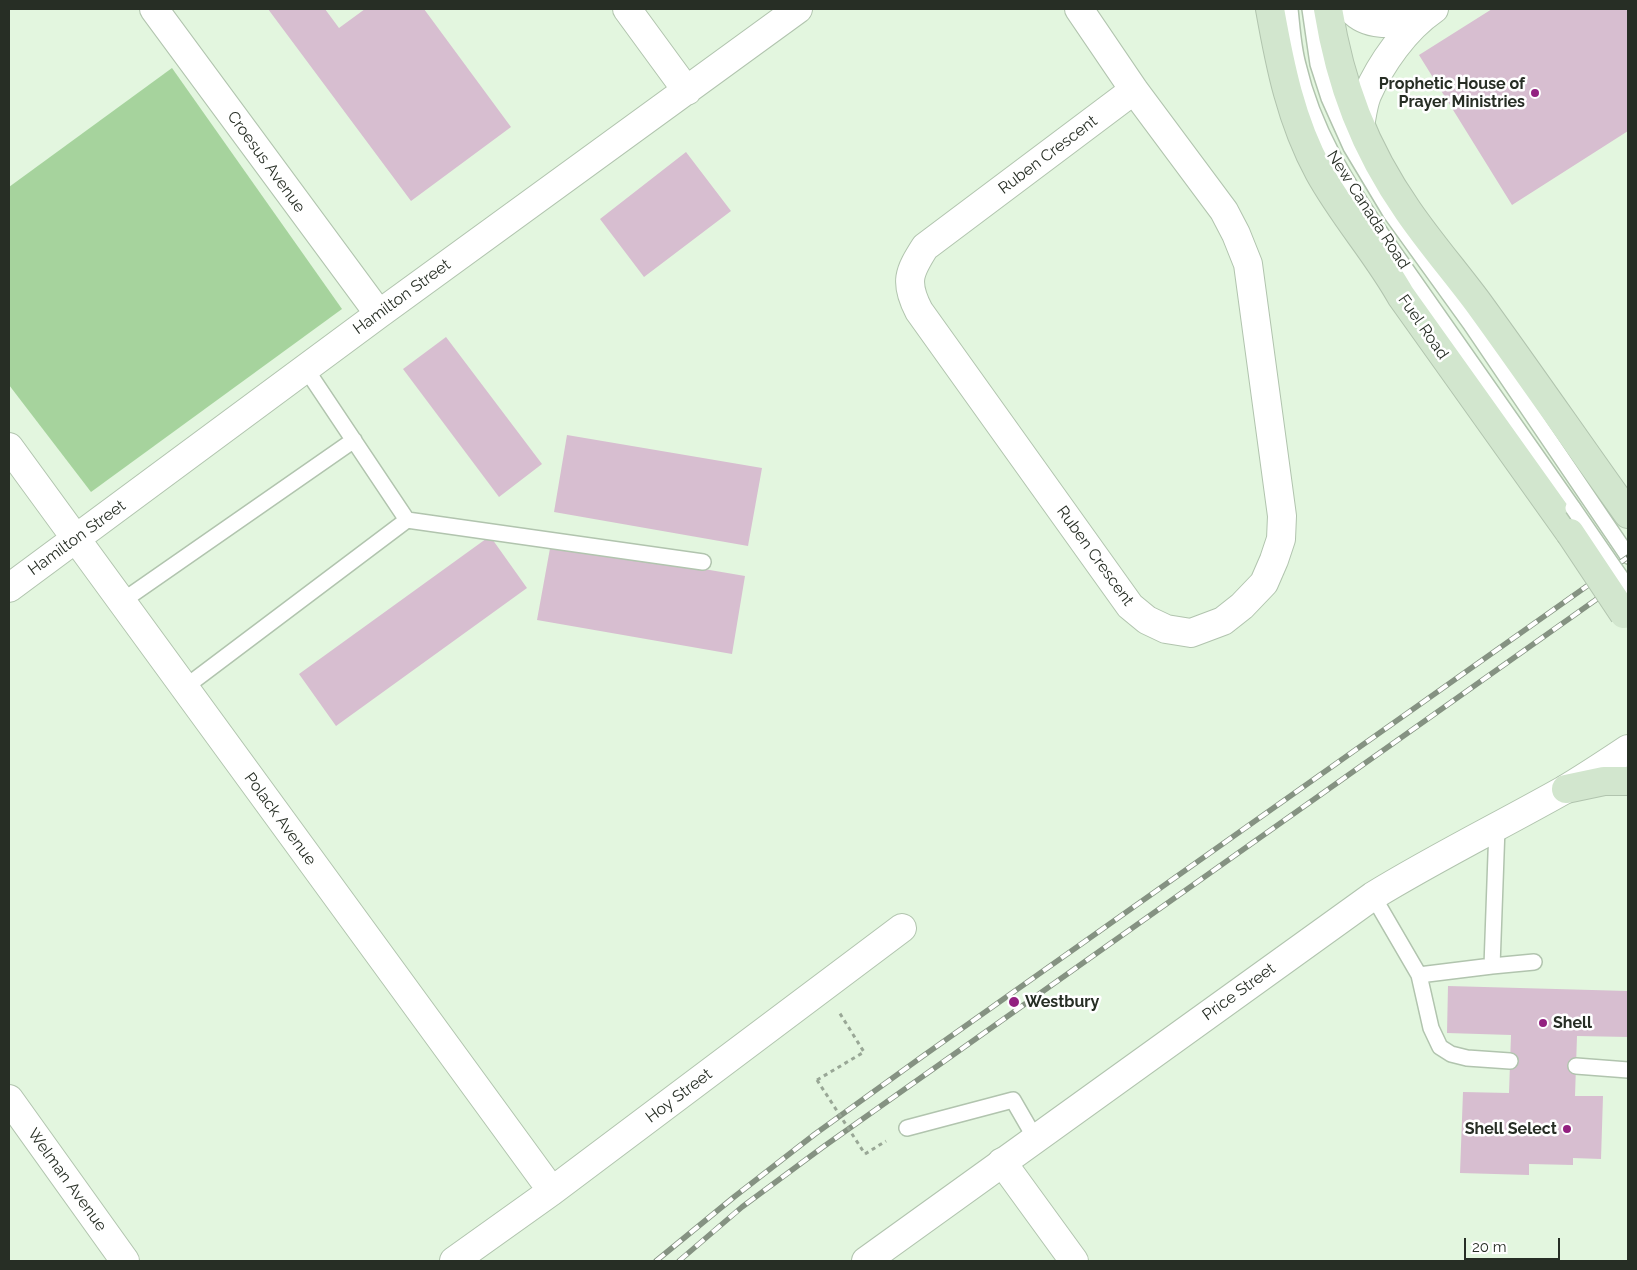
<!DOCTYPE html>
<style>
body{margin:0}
#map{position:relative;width:1637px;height:1270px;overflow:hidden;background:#e3f6df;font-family:Raleway,sans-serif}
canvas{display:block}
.frame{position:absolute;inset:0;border:10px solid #272e25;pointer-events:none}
.scale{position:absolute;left:1464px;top:1238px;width:96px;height:22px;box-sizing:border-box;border:2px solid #272e25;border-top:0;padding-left:6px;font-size:15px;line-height:18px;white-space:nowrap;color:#272e25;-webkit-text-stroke:4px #fff;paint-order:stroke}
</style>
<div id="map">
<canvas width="1637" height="1270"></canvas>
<div class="frame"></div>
<div class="scale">20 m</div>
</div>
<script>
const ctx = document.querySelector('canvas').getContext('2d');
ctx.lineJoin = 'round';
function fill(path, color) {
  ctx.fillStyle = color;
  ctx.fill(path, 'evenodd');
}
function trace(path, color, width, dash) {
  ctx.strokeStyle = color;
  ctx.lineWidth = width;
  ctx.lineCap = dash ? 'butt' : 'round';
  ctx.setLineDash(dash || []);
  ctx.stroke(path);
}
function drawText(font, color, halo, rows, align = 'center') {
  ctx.font = font + ' Raleway,sans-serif';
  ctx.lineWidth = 5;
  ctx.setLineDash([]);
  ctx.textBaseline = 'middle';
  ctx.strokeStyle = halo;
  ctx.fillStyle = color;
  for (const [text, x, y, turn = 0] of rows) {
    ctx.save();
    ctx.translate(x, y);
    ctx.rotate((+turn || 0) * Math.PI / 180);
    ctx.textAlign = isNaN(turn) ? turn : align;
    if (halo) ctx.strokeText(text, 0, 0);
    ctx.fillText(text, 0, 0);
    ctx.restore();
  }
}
fill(new Path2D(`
 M172,68l170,241 -251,183 -82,-107v-198z`), '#a6d39d');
fill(new Path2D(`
 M268,9h57l14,19 26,-19h59l87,118 -100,74z
 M1492,9h136v122l-116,74 -93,-150z
 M686,152l45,59 -87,66 -44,-58z
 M446,337l96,127 -43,33 -96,-128z
 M567,435l195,33 -14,78 -194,-34z
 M490,536l37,52 -191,138 -37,-52z
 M551,543l194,33 -13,78 -195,-34z
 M1448,986l180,5v46l-51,-1 -2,60h28l-2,63 -28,-1v7l-44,-1v11l-69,-2 3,-81 46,1 2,-58 -64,-2z`), '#d7bed0');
const service = new Path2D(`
 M1290,9c2,18 3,38 8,56 15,65 49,119 86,173l189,270
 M1310,9l8,55 11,34 22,49 39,65 80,111 158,233
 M306,369l101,151
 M121,602l233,-162
 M184,688l223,-168 296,42
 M1373,896l46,79 12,53 9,19 11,7 16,4 43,3
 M1492,966l5,-139
 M1419,975l73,-9 42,-4
 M1576,1066l52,4
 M907,1128l106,-28 22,38`);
const minor = new Path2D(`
 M154,9l225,305
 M627,9l60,82
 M1079,9l55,81 90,121 12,23 12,30 34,252 -1,23 -7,21 -10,23 -22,23 -19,15 -32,12 -25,-4 -19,-9 -17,-14 -211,-295c-15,-29 -10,-39 6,-64l209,-157
 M1351,9c18,20 44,14 68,10
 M1360,126c2,-10 3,-21 7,-31 14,-32 38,-66 67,-86
 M9,447l543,744
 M9,588l370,-274 419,-305
 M9,1099l116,162
 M1002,1162l72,99
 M454,1261l98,-70 350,-263`);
const tertiary = new Path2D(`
 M866,1261l507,-365c62,-38 127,-70 191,-106 22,-13 43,-27 64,-41`);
const secondary = new Path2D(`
 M1270,9c10,56 21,112 49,163 24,44 58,81 82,124l169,237
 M1328,9c12,75 36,139 80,202 22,32 48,62 71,93 50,69 99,140 149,210
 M1566,789l38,-8h24`);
trace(service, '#b1c4ae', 18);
trace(minor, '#b1c4ae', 30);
trace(tertiary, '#b1c4ae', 30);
trace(secondary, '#b1c4ae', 30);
trace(new Path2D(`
 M817,1080l47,-28 -25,-40
 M865,1154l21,-13`), '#99a796', 3, [4, 4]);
trace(service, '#fff', 15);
trace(minor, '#fff', 28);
trace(tertiary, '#fff', 28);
trace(secondary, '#d2e6ce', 28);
const rail = new Path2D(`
 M656,1261l78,-64 81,-63 108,-78 705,-499
 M679,1261l63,-54 81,-60 805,-570`);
trace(rail, '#859282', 5.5);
trace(rail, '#fff', 4, [11]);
const serviceBridge = new Path2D(`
 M1573,508l55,80`);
const secondaryBridge = new Path2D(`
 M1570,533l54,81`);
trace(serviceBridge, '#b1c4ae', 18, []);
trace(secondaryBridge, '#b1c4ae', 30, []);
trace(new Path2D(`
 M817,1080l48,74`), '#99a796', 3, [4, 4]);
trace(serviceBridge, '#fff', 15);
trace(secondaryBridge, '#d2e6ce', 28);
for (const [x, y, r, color] of [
 [1535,93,5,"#932080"],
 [1014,1002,6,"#932080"],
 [1543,1023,5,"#932080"],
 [1567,1129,5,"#932080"]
]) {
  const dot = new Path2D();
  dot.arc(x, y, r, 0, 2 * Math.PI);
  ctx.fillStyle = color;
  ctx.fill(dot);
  trace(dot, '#fff', 2);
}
drawText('bold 16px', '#272e25', '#fff', [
 ["Prophetic House of",1525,84],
 ["Prayer Ministries",1525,102],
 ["Westbury",1025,1002,"left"],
 ["Shell",1553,1023,"left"],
 ["Shell Select",1557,1129]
], 'right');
drawText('16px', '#272e25', '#fff', [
 ["Ruben Crescent",1048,155,-37],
 ["Croesus Avenue",266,162,54],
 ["New Canada Road",1368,210,57],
 ["Hamilton Street",402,297,-36],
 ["Fuel Road",1423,327,55],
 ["Hamilton Street",77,538,-36],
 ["Ruben Crescent",1095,556,54],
 ["Polack Avenue",280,819,54],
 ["Price Street",1239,992,-36],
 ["Hoy Street",679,1096,-37],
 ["Welman Avenue",67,1180,54]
]);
</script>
